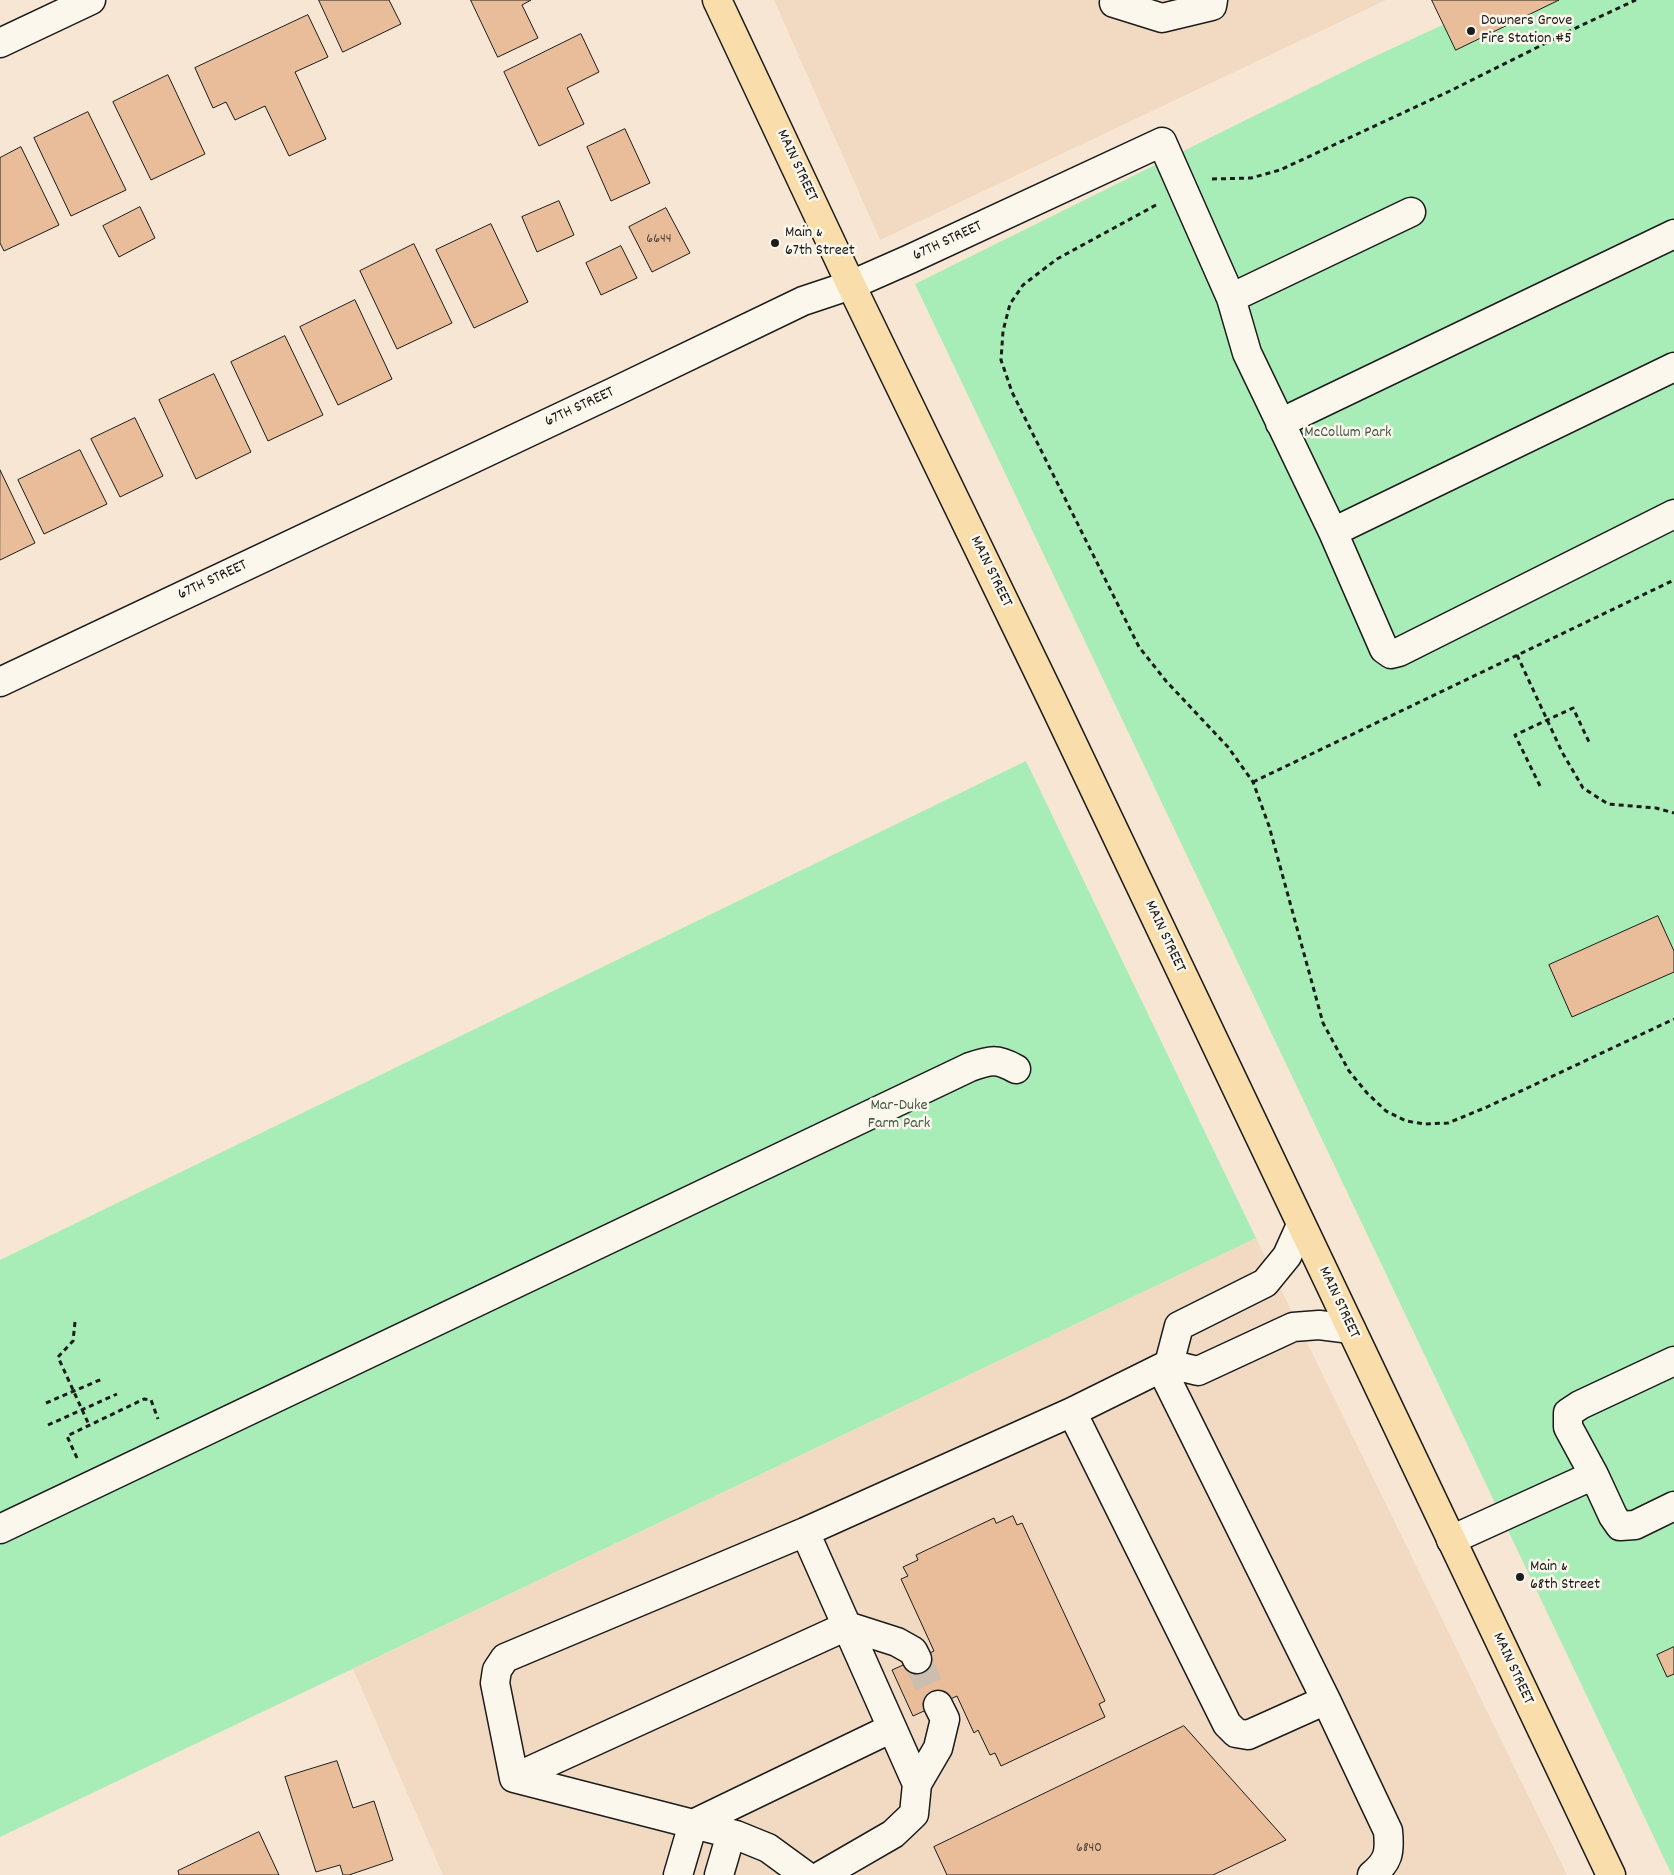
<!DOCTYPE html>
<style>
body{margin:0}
canvas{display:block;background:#f6e6d3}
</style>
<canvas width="1674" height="1875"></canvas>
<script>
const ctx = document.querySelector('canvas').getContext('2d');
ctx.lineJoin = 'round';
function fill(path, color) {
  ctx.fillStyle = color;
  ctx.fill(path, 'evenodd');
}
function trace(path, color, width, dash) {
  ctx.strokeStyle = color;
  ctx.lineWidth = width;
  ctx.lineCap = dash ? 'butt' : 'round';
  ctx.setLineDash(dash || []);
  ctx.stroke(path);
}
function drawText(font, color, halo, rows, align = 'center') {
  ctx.font = font + ' Dekko,sans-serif';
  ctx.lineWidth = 5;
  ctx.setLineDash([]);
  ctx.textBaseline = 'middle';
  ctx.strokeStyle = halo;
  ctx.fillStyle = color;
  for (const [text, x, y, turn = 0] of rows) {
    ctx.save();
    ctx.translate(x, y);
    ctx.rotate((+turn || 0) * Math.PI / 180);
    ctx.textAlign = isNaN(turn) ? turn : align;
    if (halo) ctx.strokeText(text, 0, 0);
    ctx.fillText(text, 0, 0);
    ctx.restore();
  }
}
fill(new Path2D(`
 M774,0h612l-506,240z
 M1256,1238l311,637h-1124l-90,-206z`), '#f2dac2');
fill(new Path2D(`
 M1496,0h178v1875h-2l-757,-1591 450,-223z
 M1026,761l230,477 -1256,599v-577z`), '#a8edb8');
const building = new Path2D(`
 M319,0h70l12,24 -58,28z
 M471,0h60l-9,5 16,33 -40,19z
 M1432,0h127l-103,50z
 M308,15l20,42 -33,15 31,67 -37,17 -24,-50 -30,14 -9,-18 -13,6 -18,-40z
 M581,34l18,38 -32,16 17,36 -45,22 -35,-74z
 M168,75l37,79 -54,26 -38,-78z
 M88,112l38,78 -55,26 -37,-78z
 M625,129l25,54 -39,18 -24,-54z
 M21,147l38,78 -55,26 -4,-8v-85z
 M559,201l15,34 -37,17 -15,-35z
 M140,207l15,31 -36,19 -16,-31z
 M666,208l24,45 -38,19 -23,-45z
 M491,224l37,78 -54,26 -38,-78z
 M414,244l38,79 -55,26 -37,-78z
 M621,246l16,32 -36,17 -15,-32z
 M355,300l37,79 -54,26 -38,-78z
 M285,336l38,79 -55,26 -37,-79z
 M214,374l37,78 -55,27 -37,-79z
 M135,418l28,58 -43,21 -29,-58z
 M80,450l27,54 -63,30 -26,-54z
 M0,470l35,73 -35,17z
 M1658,916l16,35v21l-102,45 -23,-52z
 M1013,1516l4,9 5,-2 83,178 -6,3 6,13 -104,49 -6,-13 -5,2 -12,-25 -4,3 -17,-37 -44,20 -21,-46 42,-19 -33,-72 7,-3 -5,-9 15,-7 -2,-5 78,-37 2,5z
 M1674,1647v27l-7,3 -10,-22z
 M1184,1726l102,114 -73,35h-266l-13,-28z
 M337,1761l16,47 21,-7 19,59 -44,15h-6l-3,-10 -24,7 -31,-95z
 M259,1832l20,43h-100l-1,-4z`);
fill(building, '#e9bd99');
trace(building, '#1c1c1c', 1);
trace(new Path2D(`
 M917,1659l21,46`), '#cabeae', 28, [28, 14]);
const minor = new Path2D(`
 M1115,0l-1,3 48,15 50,-12 1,-6
 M0,43l91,-43
 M1231,298l180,-86
 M1280,423l394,-189
 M1333,532l341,-165
 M0,682l616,-291 187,-90 48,-16 59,-26 252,-117 69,156 16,55 86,179 51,117 7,5 8,-2 275,-138
 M1674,1361l-94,44 -12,8v14l26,48 19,41 7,10 15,-1 39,-19
 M1169,1364l10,-38 86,-43 22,-27 14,-31
 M1161,1368l165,332
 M1072,1412l155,312 9,9 12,2 78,-35 62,131c2,21 1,30 -16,44
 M0,1529l970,-462c20,-7 27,-9 46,2
 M805,1532l112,252 -3,30 -21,20 -71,41
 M1451,1540l143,-65
 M514,1778l333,-152 50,16 16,9 4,8
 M917,1784l21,-36 7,-29 -7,-14
 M678,1875l15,-51 199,-96
 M719,1875l12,-41
 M805,1875l-37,-27 -32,-13 -222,-57 -19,-95 2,-13 8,-12 300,-126 267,-120 97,-48 29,7 95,-44 26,-2 32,4`);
const major = new Path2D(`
 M717,0l134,285 200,413 560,1177`);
trace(minor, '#1c1c1c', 31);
trace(major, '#1c1c1c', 31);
trace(new Path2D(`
 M1212,179l39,-1 29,-8 172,-80 130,-65 54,-25
 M1156,205l-99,54 -34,26 -13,19 -7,27 -2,29 11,32 127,255 27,34 62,66 25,35 16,44 54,197 26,48 18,22 19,18 20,10 19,3 23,-1 39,-16 187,-88
 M1517,655l45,97 21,36 25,16 48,4 18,5
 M1253,782l421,-202
 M1540,786l-25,-51 58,-27 16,34
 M75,1322l-2,19 -15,16 31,68
 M46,1403l56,-24
 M48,1425l69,-31
 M77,1458l-10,-22 77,-37 7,1 7,19`), '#1c1c1c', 3, [5, 4]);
trace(minor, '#fbf7ec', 28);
trace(major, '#f9deab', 28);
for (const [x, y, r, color] of [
 [1471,31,5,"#1c1c1c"],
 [775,243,5,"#1c1c1c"],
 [1520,1577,5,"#1c1c1c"]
]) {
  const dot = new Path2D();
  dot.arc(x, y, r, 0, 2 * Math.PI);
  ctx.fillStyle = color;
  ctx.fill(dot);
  trace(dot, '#fbf7ec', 2);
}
drawText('14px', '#4f443b', null, [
 ["6644",659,240],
 ["6840",1089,1849]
]);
drawText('16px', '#1c1c1c', '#fbf7ec', [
 ["Downers Grove",1481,22],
 ["Fire Station #5",1481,40],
 ["Main &",785,234],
 ["67th Street",785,252],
 ["Main &",1530,1568],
 ["68th Street",1530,1586]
], 'left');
drawText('16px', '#1c1c1c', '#fbf7ec', [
 ["MAIN STREET",796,166,65],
 ["67TH STREET",948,242,-25],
 ["67TH STREET",580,408,-25],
 ["MAIN STREET",990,572,64],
 ["67TH STREET",213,581,-25],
 ["MAIN STREET",1164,937,65],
 ["MAIN STREET",1338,1303,65],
 ["MAIN STREET",1512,1669,65]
]);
drawText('16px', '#465b4b', '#fbf7ec', [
 ["McCollum Park",1348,434],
 ["Mar-Duke",899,1107],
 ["Farm Park",899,1125]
]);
</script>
